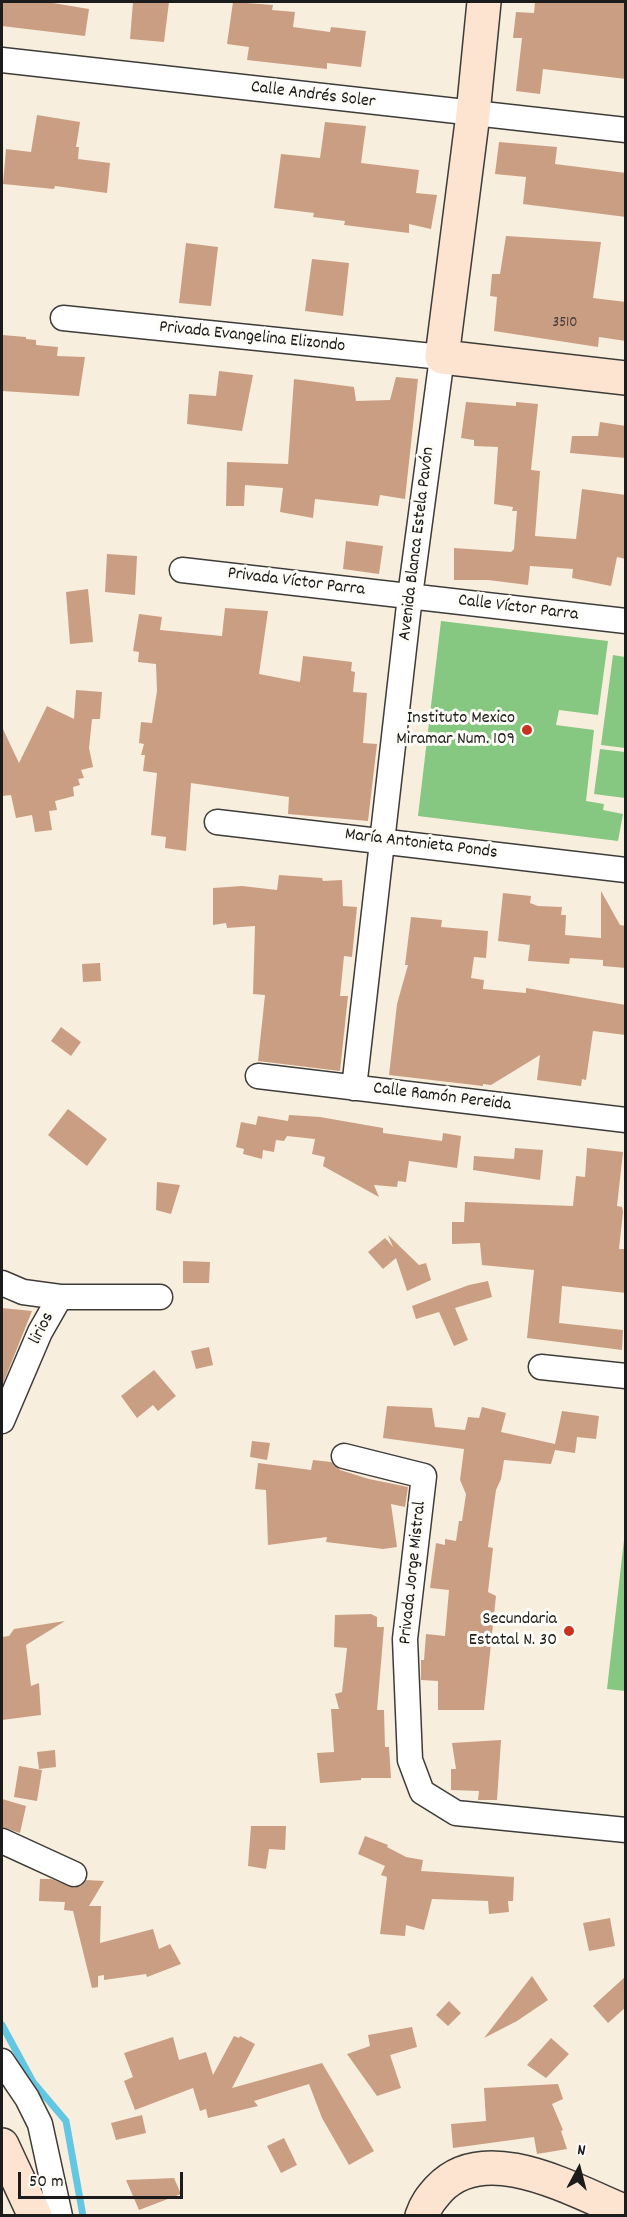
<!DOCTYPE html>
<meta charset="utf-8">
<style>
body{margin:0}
#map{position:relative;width:627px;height:2217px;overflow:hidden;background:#f8eedd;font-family:Dekko,sans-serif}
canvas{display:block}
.frame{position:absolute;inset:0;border:3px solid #1c1c1c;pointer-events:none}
.north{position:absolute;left:549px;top:2139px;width:60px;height:60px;-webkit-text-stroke:4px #fdfcf7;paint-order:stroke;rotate:7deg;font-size:16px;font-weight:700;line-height:24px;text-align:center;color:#1c1c1c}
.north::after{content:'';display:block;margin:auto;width:21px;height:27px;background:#1c1c1c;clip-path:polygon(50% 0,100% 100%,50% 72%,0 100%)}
.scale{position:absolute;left:18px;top:2172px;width:165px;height:27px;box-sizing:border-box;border:3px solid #1c1c1c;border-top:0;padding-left:8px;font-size:18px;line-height:21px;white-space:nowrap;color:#1c1c1c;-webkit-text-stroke:4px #fdfcf7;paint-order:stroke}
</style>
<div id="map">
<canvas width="627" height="2217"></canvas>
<div class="frame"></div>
<div class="north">N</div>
<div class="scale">50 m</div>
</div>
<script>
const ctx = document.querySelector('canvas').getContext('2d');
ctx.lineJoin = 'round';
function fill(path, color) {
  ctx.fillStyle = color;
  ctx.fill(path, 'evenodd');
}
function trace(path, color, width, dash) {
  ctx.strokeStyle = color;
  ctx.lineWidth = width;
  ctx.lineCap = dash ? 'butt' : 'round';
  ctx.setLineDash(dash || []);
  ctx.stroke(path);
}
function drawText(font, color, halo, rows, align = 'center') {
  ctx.font = font + ' Dekko,sans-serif';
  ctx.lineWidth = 6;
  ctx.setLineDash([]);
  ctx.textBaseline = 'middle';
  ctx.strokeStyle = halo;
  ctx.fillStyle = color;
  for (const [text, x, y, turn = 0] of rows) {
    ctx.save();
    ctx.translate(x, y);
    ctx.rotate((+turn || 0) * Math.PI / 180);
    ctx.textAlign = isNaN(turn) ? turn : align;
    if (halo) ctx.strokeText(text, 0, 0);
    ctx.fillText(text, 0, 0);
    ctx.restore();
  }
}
fill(new Path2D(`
 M441,621l167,20 -10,74 -39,-5 -3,15 38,5 -8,71 18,3 -1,6 20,4 -5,27 -200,-25z
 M613,655l12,2v91l-24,-3z
 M600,749l25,3v46l-31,-4z
 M625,1531v160l-18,-2z`), '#86c881');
trace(new Path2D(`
 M2,2025l31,57 33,39 17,95`), '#63c7e1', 7);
fill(new Path2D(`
 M2,2h45l42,7 -4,27 -83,-10z
 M133,2h36l-5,40 -34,-3z
 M233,2l40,3 -1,5 23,2 -2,15 37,5 1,-5 35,4 -5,36 -34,-4v6l-80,-9 2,-13 -22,-3z
 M535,2h91v77l-83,-10 -3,25 -24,-3 6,-53h-9l3,-26 18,1z
 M37,115l43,7 -4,25h3l-1,12 32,4 -3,30 -52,-7 -1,3 -51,-5 3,-35 25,3z
 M325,122l41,4 -5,37 58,7 -3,23 21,2 -6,34 -22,-5v9l-65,-8 1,-4 -32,-4 1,-4 -40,-5 7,-54 39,4z
 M499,142l58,5 -2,17 71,9v44l-103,-13 3,-27 -31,-3z
 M506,236l95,6 -8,56 33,4v39l-27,-4 -1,10 -104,-16 3,-34 -7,-1 2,-22h8z
 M186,243l32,4 -7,59 -32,-3z
 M312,259l37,4 -6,53 -38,-5z
 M2,335l24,2v2l10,1v5l22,2 -1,9 28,1 -6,39 -77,-5z
 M219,371l34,4 -11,56 -55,-7 2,-30 27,2z
 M396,377l22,2 -13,120 -25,-4 -2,11 -63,-7 -2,19 -33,-6 3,-24 -38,-3 -1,21h-18l1,-44 61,2 6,-85 60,8 2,14 34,-1z
 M466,402l50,4v-4l22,2 -7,66 9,1 -5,65 41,3 6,-50 44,6v64l-9,-2 -6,29 -39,-8 1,-9 -43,-3 -2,19 -40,-5h-34v-32l57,4 3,-3 3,-38h-5l1,-4 -19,-3 4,-57 -24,-1v-6l-13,-2z
 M600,422l26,4v32l-56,-5 2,-17h26z
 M346,541l37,5 -4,28 -36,-5z
 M107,554l30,2 -2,39 -30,-3z
 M88,589l5,53 -23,2 -4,-52z
 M225,608l43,3 -9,63 41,8 3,-26 49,6 -1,9 4,1 -2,20 14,1 -4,50 14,1 -9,77 -80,-7 1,-17 -98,-14 -5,68 -21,-3 1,-11 -15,-2 6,-62 -14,-2 2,-16h-4l3,-11 -5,-1 2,-21 11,1 5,-32 -1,-27 -18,-2 1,-10 -6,-1 6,-37 23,3 -2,13 62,6z
 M76,690l26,2 -2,27h-8l-3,29 4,19 -12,3 3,8 -6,1 2,6 -7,2 1,9 -19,5 2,9 -8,1 3,19 -17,2 -3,-17 -16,3 -5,-23 -9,1v-69l17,36 28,-57 27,13z
 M279,875l43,3 1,3 19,-1 1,26 14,1 -5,50 -8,-1 -4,40h8l-8,75 -82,-10 7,-66 -12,-1 2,-68 -28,2 -1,-5 -13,2v-37l29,-2 35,4z
 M601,891l19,34 6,1v42l-23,-2v-6l-33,-2 -1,6 -41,-3 2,-16 -32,-4 5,-48 28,3 -1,7 8,3 24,1 -1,8h5l-1,20 36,3z
 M411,917l31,3 -1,7 47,4 -2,27 -12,-1 -3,21 13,2 -1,9 43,4v-5l100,17v30l-33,-4 -7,49 -4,-1 -1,7 -44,-6 3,-25 -49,30 -8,-1v2l-94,-11 8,-71 11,-39h-3z
 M100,963l1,18 -18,1 -1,-18z
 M61,1027l20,15 -10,14 -20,-15z
 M68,1109l39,30 -20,27 -39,-31z
 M289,1115l31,2 63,11v5l59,8 1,-8 18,3 -4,32 -48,-7 -3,21 -8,-1 -1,6 -23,-2 5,12 -56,-31 2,-9 -13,-3 3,-15 -28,-3 -3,5 -8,-1 -2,12 -11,-2 -1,9 -19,-5 1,-5 -8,-2 5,-25 15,3 2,-9 30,5z
 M515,1148l28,2 -3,30 -67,-10 1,-14 40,3z
 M587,1148l36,4 -6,54 5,1 1,5 -4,37h7v44l-64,-7 -3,37 64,7 -1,20 -95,-12 7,-68 -52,-5 -2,-22 -28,1v-22h12l1,-20 108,4 3,-30 9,1z
 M157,1182l23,3 -9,29 -15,-4z
 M388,1235l31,30 7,-2 5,17 -24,11 -11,-33 -13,11 -15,-17 17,-14 8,9z
 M183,1261l27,1 -1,21h-26z
 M488,1281l4,16 -37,11 13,32 -14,6 -15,-34 -23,7 -4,-13 57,-21z
 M2,1308l30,3 -30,75z
 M209,1347l4,18 -17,4 -5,-18z
 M154,1370l22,26 -18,15 -5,-6 -16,13 -16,-22z
 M387,1406l45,2 3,19 30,3 3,-13 11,1 3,-11 24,6 -5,19 54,12 7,-33 37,5 -3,23 -19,-2 -2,16 -20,-3 -4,14 -47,-4 -3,19 -5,11 -8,57 5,1 -5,44 8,4 -12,114h-46v-29l-17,-1v-20h3l2,-26 19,2 4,-46 -19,-2 6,-45 9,2v-6l11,2 3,-20h3l4,-27 -6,-14 4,-31 -81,-11z
 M252,1441l18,2 -3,17 -17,-3z
 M313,1460l18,2 9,8 29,9 39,8 -3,20 -14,-3 6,43 -14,2 -57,-7 1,-5 -59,8 -2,-55 -11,-1 3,-26 53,7z
 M371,1614l6,3v10h7l-7,83h7l1,37h4l2,31h-30v2l-41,3 -3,-30 17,-1 -3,-43h8l-4,-15 7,-2 5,-44 -13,-1 1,-32z
 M65,1621l-39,24 5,41 8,-3 2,32 -39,5v-83l7,-1 5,-7z
 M501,1740l-4,60h-19l1,-9 -28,-1v-21h5l-4,-26z
 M55,1750l1,17 -17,2 -2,-17z
 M19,1766l23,4 -5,31 -23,-4z
 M2,1799l24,7 -6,27 -18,-6z
 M251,1826h35l-1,24 -16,-1 -3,20 -18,-3z
 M365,1836l23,9 -1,2 19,10 17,3 -2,11 93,6 -1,24h-5l1,11 -20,2 -1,-13 -56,-2 -8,31 -18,-5 -1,11 -25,-2 7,-57 -6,-2 4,-9 -27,-12z
 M40,1879h11l24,9 12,-8 17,1 -15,25h12l-1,37 53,-14 6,20 11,-5 11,20 -34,13 -1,-3 -42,6v-5l-6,1v11l-6,1 -19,-77 -9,-1 1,-8 -26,-1z
 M610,1918l5,28 -26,5 -6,-28z
 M532,1976l16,24 -31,21 -33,17z
 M626,1976v31l-18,16 -15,-17z
 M449,2001l12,12 -13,13 -12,-11z
 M412,2027l5,20 -27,8 11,33 -24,8 -30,-42 23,-8 -2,-11z
 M234,2036l5,2 1,-2 15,8 -23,44 90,-25 52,88 -25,14 -27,-47 -13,-34 -55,17 4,5 -50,12 -2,-9 -6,2 -7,-23 -58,22 -11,-29 9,-4 -9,-24 49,-16 6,23 27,-8 7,23z
 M551,2038l18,16 -23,24 -19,-13z
 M558,2084l5,15 -11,5 11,26 -2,1 6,18 -30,5 -3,-17 -81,11 -2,-24 35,-3 -2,-33z
 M142,2115l4,18 -30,7 -5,-17z
 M284,2138l13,27 -16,8 -14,-27z
 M174,2178l7,16 -42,16 -13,-30z`), '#ca9e83');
const minor = new Path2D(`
 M2,60l624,70
 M63,318l379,39 -32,239 -56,492
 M182,570l444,51
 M217,822l409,48
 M258,1076l368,44
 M2,1283l21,9 37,5
 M541,1367l85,9
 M2,1421l38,-89 20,-35h100
 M344,1456l80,20 -19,163 5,121 12,32 34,21 170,17
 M2,1841l72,33
 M2,2061l25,37 13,26 20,92`);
const secondary = new Path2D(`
 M484,2l-11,112 -31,243 184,21
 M2,2145l33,71
 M422,2216c4,-12 9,-18 17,-27 47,-50 135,2 187,23`);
trace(minor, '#3d3c39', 27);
trace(secondary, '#3d3c39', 36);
trace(minor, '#fff', 24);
trace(secondary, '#fde4d1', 33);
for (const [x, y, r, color] of [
 [527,730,6,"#c8321e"],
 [569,1631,6,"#c8321e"]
]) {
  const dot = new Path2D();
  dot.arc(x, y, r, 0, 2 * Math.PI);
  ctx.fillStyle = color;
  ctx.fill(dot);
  trace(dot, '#fdfcf7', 2);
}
drawText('15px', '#483c36', null, [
 ["3510",565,324]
]);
drawText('18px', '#1c1c1c', '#fdfcf7', [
 ["Calle Andrés Soler",313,96,7],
 ["Privada Evangelina Elizondo",252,338,6],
 ["Avenida Blanca Estela Pavón",418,544,-83],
 ["Privada Víctor Parra",296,583,7],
 ["Calle Víctor Parra",518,609,7],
 ["María Antonieta Ponds",421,845,7],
 ["Calle Ramón Pereida",442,1098,7],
 ["lirios",43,1329,-63],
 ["Privada Jorge Mistral",414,1573,-84]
]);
drawText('18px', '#1c1c1c', '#fdfcf7', [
 ["Instituto Mexico",515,720],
 ["Miramar Num. 109",515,741],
 ["Secundaria",557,1621],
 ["Estatal N. 30",557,1642]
], 'right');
</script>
